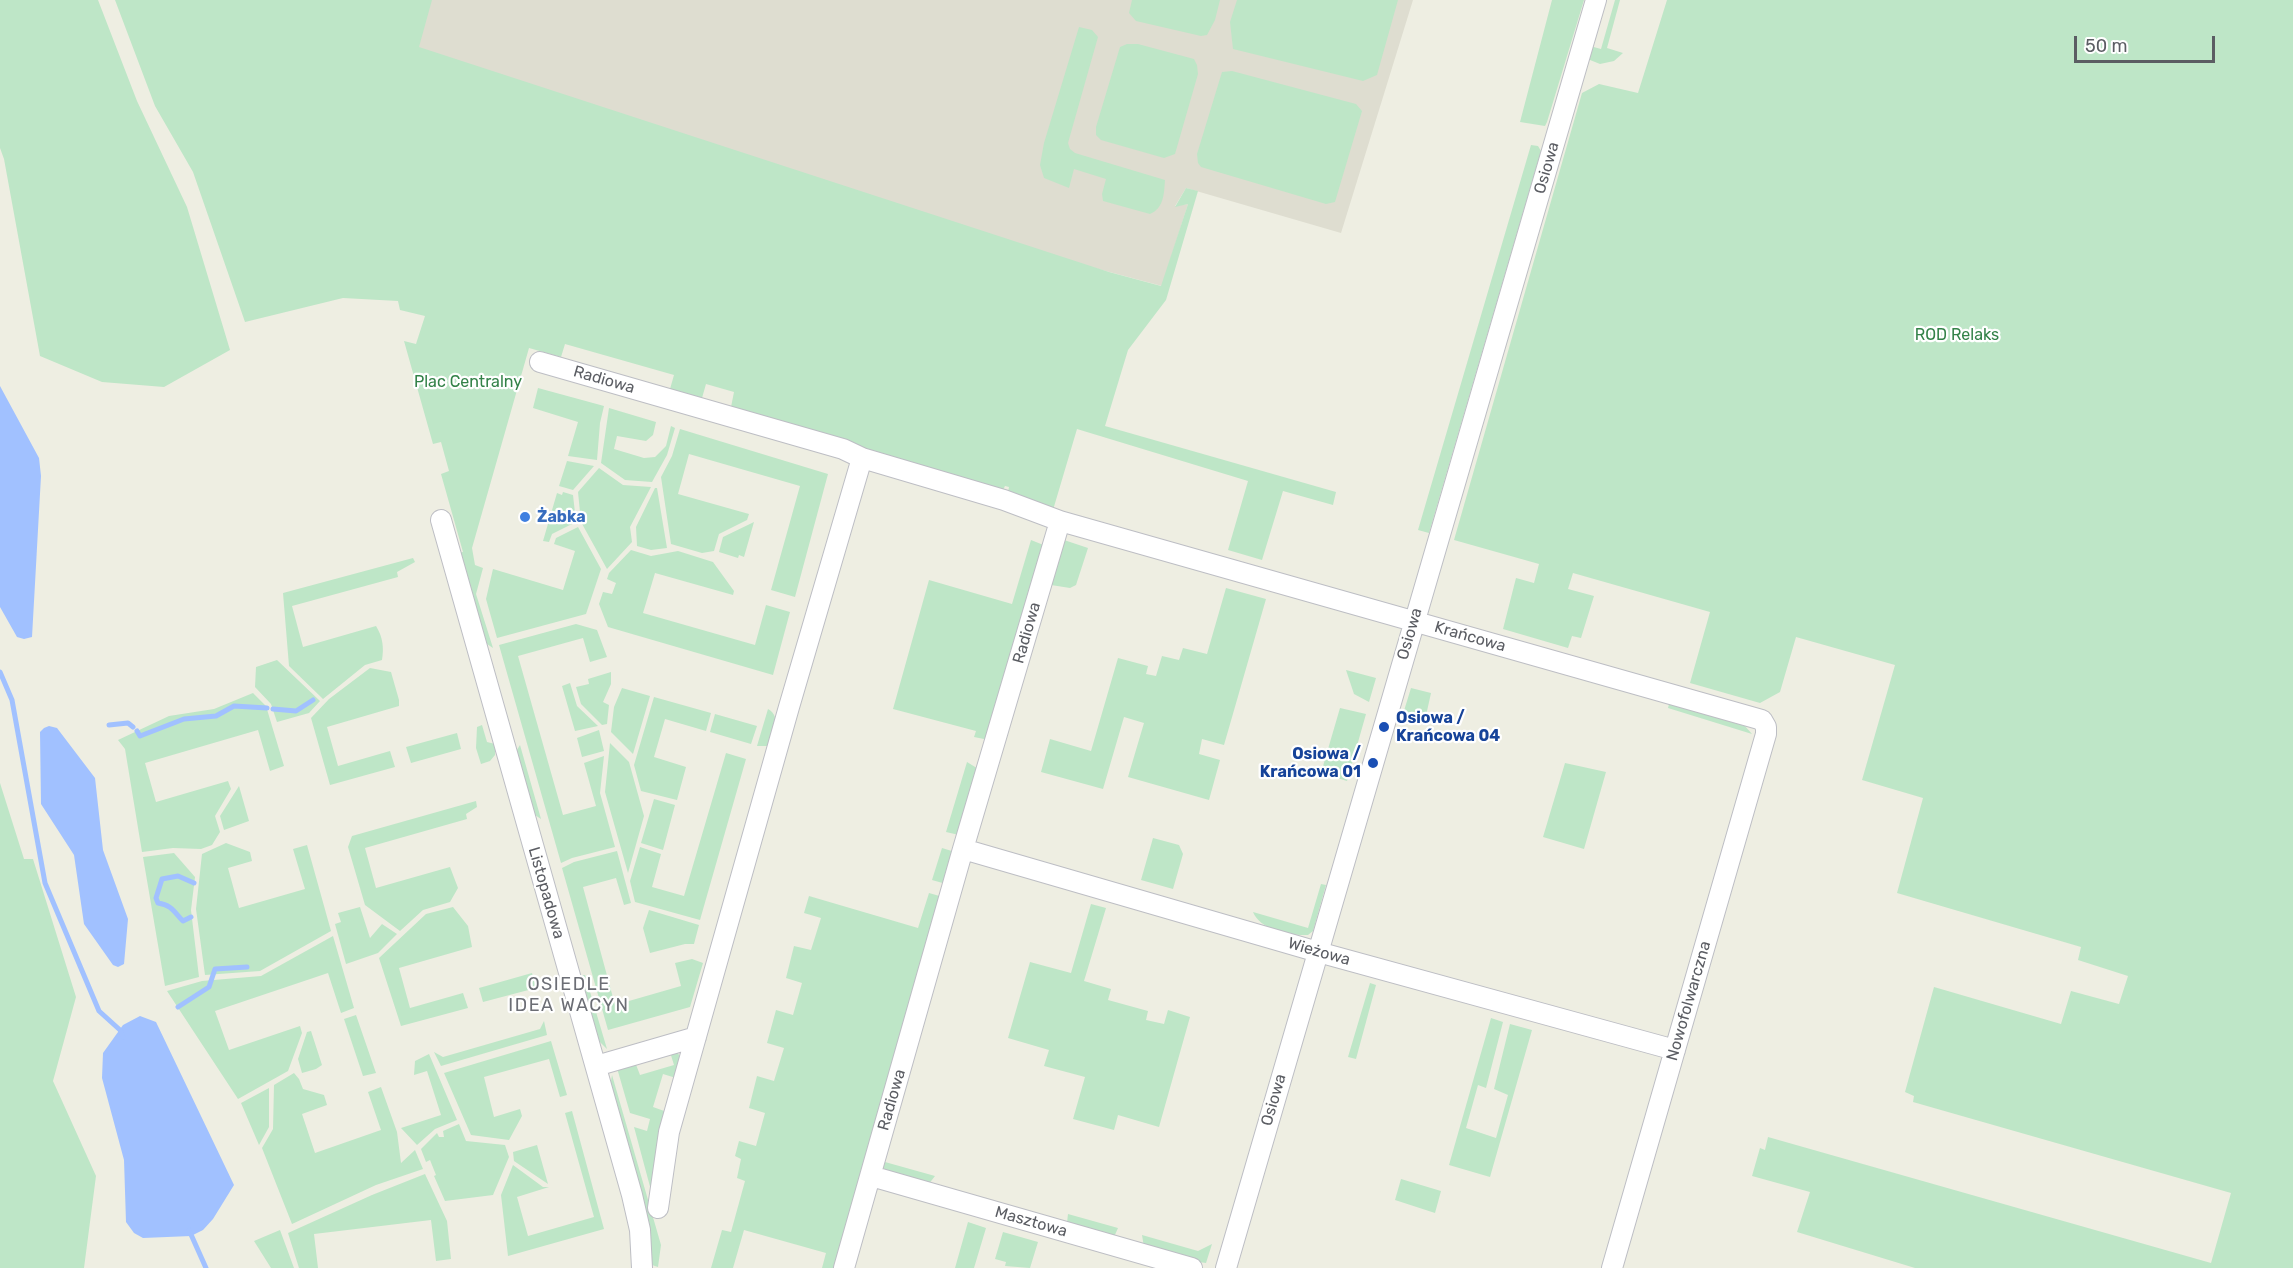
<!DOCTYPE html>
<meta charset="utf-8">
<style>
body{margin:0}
#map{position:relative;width:2293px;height:1268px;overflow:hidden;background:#eeeee2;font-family:Rubik,sans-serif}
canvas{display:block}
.scale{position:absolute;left:2074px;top:36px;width:141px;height:27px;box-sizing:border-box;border:3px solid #5b5d63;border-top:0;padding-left:8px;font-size:18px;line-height:21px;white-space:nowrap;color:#5b5d63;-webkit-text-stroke:4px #fff;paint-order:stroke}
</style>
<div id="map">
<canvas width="2293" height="1268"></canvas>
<div class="scale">50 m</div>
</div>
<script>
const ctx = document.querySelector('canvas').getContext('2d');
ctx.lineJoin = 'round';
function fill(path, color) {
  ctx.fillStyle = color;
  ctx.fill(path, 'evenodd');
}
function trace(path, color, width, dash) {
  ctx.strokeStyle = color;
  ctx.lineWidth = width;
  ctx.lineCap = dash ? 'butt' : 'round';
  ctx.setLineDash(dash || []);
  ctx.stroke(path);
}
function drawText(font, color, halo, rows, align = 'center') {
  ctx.font = font + ' Rubik,sans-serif';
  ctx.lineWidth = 4.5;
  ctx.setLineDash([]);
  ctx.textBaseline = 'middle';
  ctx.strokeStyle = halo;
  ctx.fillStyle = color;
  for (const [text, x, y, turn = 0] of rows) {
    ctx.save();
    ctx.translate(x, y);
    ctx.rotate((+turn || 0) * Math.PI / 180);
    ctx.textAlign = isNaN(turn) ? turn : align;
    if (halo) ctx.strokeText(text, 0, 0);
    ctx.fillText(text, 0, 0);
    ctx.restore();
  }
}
fill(new Path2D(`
 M417,0h996l-72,233 -155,-45 -11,18 13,-2 -26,82 -356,-95 -408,-127z`), '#deddd0');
fill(new Path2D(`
 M0,0h98l39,101 50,106 43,143 -66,37 -62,-5 -62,-26 -36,-197 -4,-11z
 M115,0h317l-13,47 690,225 52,14 27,-82 -13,3 11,-19 12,3 -32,109 -38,50 -23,76 231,66 -3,13 -50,-14 -21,69 -34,-10 20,-69 -171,-52 -24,81 -45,-18 1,-5 -4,-1 -2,4 -122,-34 -150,-49 3,-15 -28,-8 -4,14 -32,-9 4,-14 -109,-31 -4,13 -32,-9 -57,200 3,17 8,3 -7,26 17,54 -9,-6 -26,-89 5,-1 -22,-78 8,-3 -8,-29 -8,2 -29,-103 12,3 9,-28 -25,-6 -2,-9 -55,-3 -98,24 -52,-150 -38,-66z
 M1132,0h88l-5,20 -8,15 -6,1 -65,-15 -7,-8z
 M1237,0h161l-21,75 -14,6 -130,-32 -3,-27z
 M1552,0h32l-37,122 -2,4 -25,-4z
 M1615,0h5l-13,48 16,5 -9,8 -14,3 -10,-4 -2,-7 2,-7 11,3z
 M1667,0h626v1268h-378l-118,-36 13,-40 -58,-16 8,-28 5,2 3,-13 443,126 20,-70 -318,-91 1,-6 -9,-4 29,-105 127,37 10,-33 48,13 9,-28 -50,-16 3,-13 -184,-54 26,-95 -61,-18 33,-115 -99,-28 -16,55 -20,11 -70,-20 20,-71 -137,-39 -5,16 26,7 -13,42 -9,-2 -4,12 -65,-19 13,-51 18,5 5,-19 -85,-24 128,-447 17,-9 39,9z
 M1079,27l13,3 6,7 -30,106 2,6 5,4 90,27c-1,14 -1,28 -15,34l-47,-13 -1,-7 4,-15 -32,-10 -5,19 -25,-10 -4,-13 4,-22z
 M1127,44h11l56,15 3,6 1,9 -23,80 -11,4 -63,-18 -5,-5v-8l24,-80z
 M1232,71l124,33 6,7 -27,91 -9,2 -125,-37 -3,-4 -1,-9 25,-82z
 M1531,145l7,1 3,5 -112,382 -11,-3z
 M538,388l66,18 -4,17 -3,37 -29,-4 10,-34 -45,-14z
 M609,408l47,14 -3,13 -7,6 -29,-5 -3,13 30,9 11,-1 11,-11 5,-20 4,2 -8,27 -15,27 -27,-2 -24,-17z
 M680,429l148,45 -33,123 -24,-7 29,-104 -111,-32 -11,40 71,20 -2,6 -28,14 -5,17 -12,2 -31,-9 -10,-67 11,-21z
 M567,461l27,5 -21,24 -14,-4z
 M599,468l24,17 28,2 -21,40 2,15 -25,27 -26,-47 -3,-30z
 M655,488h2l10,60 -16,2 -14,-4 -1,-19z
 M563,492l10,3 3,27 -24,12 -3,8 -6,-1 14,-48 5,2z
 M754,522l-10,35 -5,-2 -1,3 -19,-6 4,-15z
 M578,527l23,42 -15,45 -89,24 -11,-39 7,-30 70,21 12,-39 -21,-7 2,-6z
 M1031,540l15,6 -57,194 -15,-3 2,-6 -83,-22 36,-129 83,24z
 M1064,540l24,8 -12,37 -6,3 -19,-3z
 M631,550l20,6 27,-5 35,11 21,29 -1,4 -78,-22 -12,40 112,32 11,-40 24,7 -17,63 -165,-48 -9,-23 4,-12 9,2 4,-11 -9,-4 2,-6z
 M413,558l2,4 -18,10 1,5 -106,29 11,41 73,-21c7,11 8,22 6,34l-17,5 -42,34 -34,-33 -6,-73z
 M1226,588l40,11 -42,146 -22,-6 -3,15 21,6 -11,40 -81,-23 16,-54 -20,-6 -21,72 -62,-17 9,-33 41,12 27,-93 30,8 -2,8 10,2 6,-20 17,4 4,-12 24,6z
 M576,624l21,6 10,27 -17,5 -7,-24 -65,18 45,159 33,-9 -12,-43 20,-7 -4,37 15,54 -43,11 -11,5 -62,-218z
 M277,660l43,41 -11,12 -32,9 -6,-18 -16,-17 1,-20z
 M370,668l21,4 8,28v6l-72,21 11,39 52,-15 5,16 -65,18 -19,-67 18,-19z
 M1346,670l30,8 -7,24 -15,-8z
 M611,672v12l-8,18 6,3 -2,19 -5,1 -21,-21 -5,-17 13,-3 -1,-5z
 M570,683l7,23 21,20 -23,5 -13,-45z
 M622,688l28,8 -17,58 -22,-22 3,-25z
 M1411,688l20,5 -6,27 -22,-6z
 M253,693l13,13 18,60 -14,5 -12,-41 -113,33 11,39 72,-21 3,8 -16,27 5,16 -8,13 -11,4 -28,-1 -31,4 -17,-103 -7,-9 51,-24 45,-7z
 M654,697l57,16 -5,18 -41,-12 -11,38 32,10 -9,33 -36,-9 -7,-26z
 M1669,704l76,22 7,8 -84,-26z
 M1340,708l26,6 -19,67 -26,-8z
 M768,709c14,8 5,24 1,37h-12z
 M715,714l42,12 -6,18 -41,-12z
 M482,725l5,17 8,2v11l-5,6 -9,3 -5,-16 1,-21z
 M599,730l5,21 -22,6 -5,-19z
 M457,733l4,16 -50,14 -5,-16z
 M610,743l19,19 15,54 -16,57 -23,-81z
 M520,745l21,74 -9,-6 -17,-60z
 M726,753l20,6 -46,161 -65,-18 -5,-21 10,-34 21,7 -9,33 32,9z
 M967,762l13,8 -21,65 -13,-3z
 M1565,763l41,9 -22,77 -41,-12z
 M0,783l24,76h9l43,138 -23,84 43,95 -12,92h-84z
 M239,786l10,35 -25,9 -4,-14z
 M654,799l21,6 -12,45 -22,-7z
 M476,801l1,6 -11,7 1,5 -102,29 11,40 74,-21 8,21 -8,14 -27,8 -23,21 -35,-26 -17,-58 4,-11z
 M1153,838l26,7 4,9 -10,35 -32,-9z
 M226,843l24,9 2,9 -24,7 11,40 66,-19 -12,-40 14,-4 24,86 -71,40 -55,4 -9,-66 6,-55z
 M942,848l13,4 -9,32 -14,-4z
 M617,851l14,52 -7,2 -8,-27 -33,9 32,118 66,-19 -6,-23 17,-4 11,4 -13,44 -82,23 -46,-162 12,-6z
 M174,853l21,24 -4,33 8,67 -34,9 -22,-129z
 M1321,884l5,1 -13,46 -5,4c-17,1 -48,-5 -55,-23l55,16z
 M929,893l14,4 -107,371h-14l4,-15 -82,-23 -11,38h-22l11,-38 9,2 14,-51 -8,-3 4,-19 -6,-3 4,-15 17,5 9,-33 -16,-5 8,-32 17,5 10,-33 -17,-5 9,-33 17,5 9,-32 -16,-5 8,-32 17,4 10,-32 -17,-5 5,-17 109,32z
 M1091,904l15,4 -22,73 27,8 -3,11 40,11 -2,9 18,4 4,-14 22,7 -31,110 -41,-12 -4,15 -41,-11 12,-42 -41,-11 5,-16 -41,-12 22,-76 41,11z
 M360,907l10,31 12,-14 15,10 -19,19 -32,11 -11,-40 6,-2 -3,-9z
 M453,907l15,19 4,21 -73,21 11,40 53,-15 5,15 -67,18 -22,-68 47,-44z
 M649,910l50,15 -5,19h-9l-35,9 -7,-25z
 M333,936l21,72 -13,5 -13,-40 -113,38 14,39 71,-24 2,7 -14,38 -50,28 -71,-108 35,-10 59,-5z
 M532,973l4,15 -53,14 -4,-14z
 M585,975l22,74 -11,-11 -18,-62z
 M1370,983l6,2 -20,74 -8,-2z
 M356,1015l20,58 -13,3 -19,-57z
 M1491,1018l12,4 -17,66 -8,-3 -12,43 30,10 12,-43 -14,-6 16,-65 22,6 -42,147 -41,-12z
 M544,1021l3,14 -106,31 -7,-14 9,5 97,-28z
 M311,1031l11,34 -6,4 -14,4 -4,-14 9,-27z
 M551,1041l16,54 -7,2 -11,-38 -65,18 10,40 26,-8 2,7 -13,24 -38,-5 -27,-62z
 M670,1052h7l4,6 -5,20 -13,-4 -10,33 14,5 -15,82 -18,-67 13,4 3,-12 -20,-6 -13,-45 18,-6 5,13 34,-10z
 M429,1054l28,66 -22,9 -18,16 -16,-17 40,-13 -14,-44 -13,4 1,-14z
 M294,1073l5,6 4,10 21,6 3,10 -25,9 13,39 66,-23 -13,-38 13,-5 16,45 4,31 14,-13 8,19 -47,16 -84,39 -30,-76 11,-19 1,-44z
 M612,1075l49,170 -3,22 -6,-2 -6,-52 -36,-126z
 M269,1088v39l-10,18 -18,-42z
 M572,1111l32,118 -96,27 -7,-61 12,-30 30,22h6l-32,10 11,39 66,-19 -29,-104z
 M459,1124l7,17 39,4 4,12 -16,38 -48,6 -11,-25 2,-1 -6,-15 -4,2 -5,-13 16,-16 2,4h5l-1,-6z
 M537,1145l11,39 -34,-23 -1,-9z
 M885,1162l50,14 -7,9 -39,-12 -6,-5z
 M425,1174l22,47 4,38 -15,2 -5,-41 -117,14 4,34h-19l-11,-35 84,-38z
 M1401,1179l40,12 -6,22 -40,-13z
 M1068,1214l50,14 -4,9 -47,-14z
 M968,1222l18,6 -12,40h-19z
 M280,1230l14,38h-23l-17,-27z
 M1003,1232l35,10 -8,26 -25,-2 1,-4 -11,-3z
 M1142,1235l56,16 14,-7 -6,19 -7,-1 -55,-15z`), '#bee6c7');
fill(new Path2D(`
 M0,386l39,72 2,18 -9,161 -8,2 -7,-2 -17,-30z
 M49,726l8,2 38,50 8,72 25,69 -4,45 -6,3 -5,-2 -29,-41 -10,-69 -33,-51 -1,-72 4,-4z
 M140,1016l16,6 78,163 -21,34 -10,11 -12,6 -48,2 -9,-5 -8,-11 -2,-62 -22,-82 1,-25 20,-28z`), '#a1c1ff');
trace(new Path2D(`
 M0,672l12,28 33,183 54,128 21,19 3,7
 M273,709l23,2 17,-11
 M109,725l19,-2 5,4
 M137,731l3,5 44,-17 32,-3 18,-10 33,2
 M191,917l-8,4c-9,-9 -11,-16 -25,-18l-2,-5 6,-19 16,-3 16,7
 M178,1007l31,-20 6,-18 32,-2
 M189,1230l17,38`), '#a1c1ff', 5);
const street = new Path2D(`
 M540,362l303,87 19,9 142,42 56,21 702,199 4,7v7l-154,534
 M441,520l191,675 8,35 2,38
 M963,849l355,103 357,98
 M596,1066l100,-29
 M871,1176l321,92
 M658,1208l11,-76 120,-425 73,-249
 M844,1268l119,-419 97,-328
 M1226,1268l370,-1268`);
trace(street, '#bdbec4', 22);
trace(street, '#fff', 20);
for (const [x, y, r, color] of [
 [525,517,6,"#3f7fe0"],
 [1384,727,6,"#1a4fb4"],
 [1373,763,6,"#1a4fb4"]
]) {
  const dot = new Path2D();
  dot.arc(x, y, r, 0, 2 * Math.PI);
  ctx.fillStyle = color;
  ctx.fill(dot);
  trace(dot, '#fff', 2);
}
drawText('16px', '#5b5d63', '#fff', [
 ["Osiowa",1547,168,-74],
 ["Radiowa",604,380,16],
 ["Radiowa",1027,633,-74],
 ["Osiowa",1410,634,-74],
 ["Krańcowa",1470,637,16],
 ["Listopadowa",546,893,74],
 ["Wieżowa",1319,952,16],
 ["Nowofolwarczna",1689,1001,-74],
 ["Radiowa",892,1100,-74],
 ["Osiowa",1274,1100,-74],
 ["Masztowa",1031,1222,16]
]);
drawText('16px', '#338248', '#fff', [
 ["ROD Relaks",1957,335],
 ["Plac Centralny",468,382]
]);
drawText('bold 16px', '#366cbe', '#fff', [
 ["Żabka",537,517]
], 'left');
drawText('bold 16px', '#164399', '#fff', [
 ["Osiowa /",1396,718],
 ["Krańcowa 04",1396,736],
 ["Osiowa /",1361,754,"right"],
 ["Krańcowa 01",1361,772,"right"]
], 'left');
ctx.letterSpacing = '1.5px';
drawText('18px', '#6c6e75', '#fff', [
 ["OSIEDLE",569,985],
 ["IDEA WACYN",569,1006]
]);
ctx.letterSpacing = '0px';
</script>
